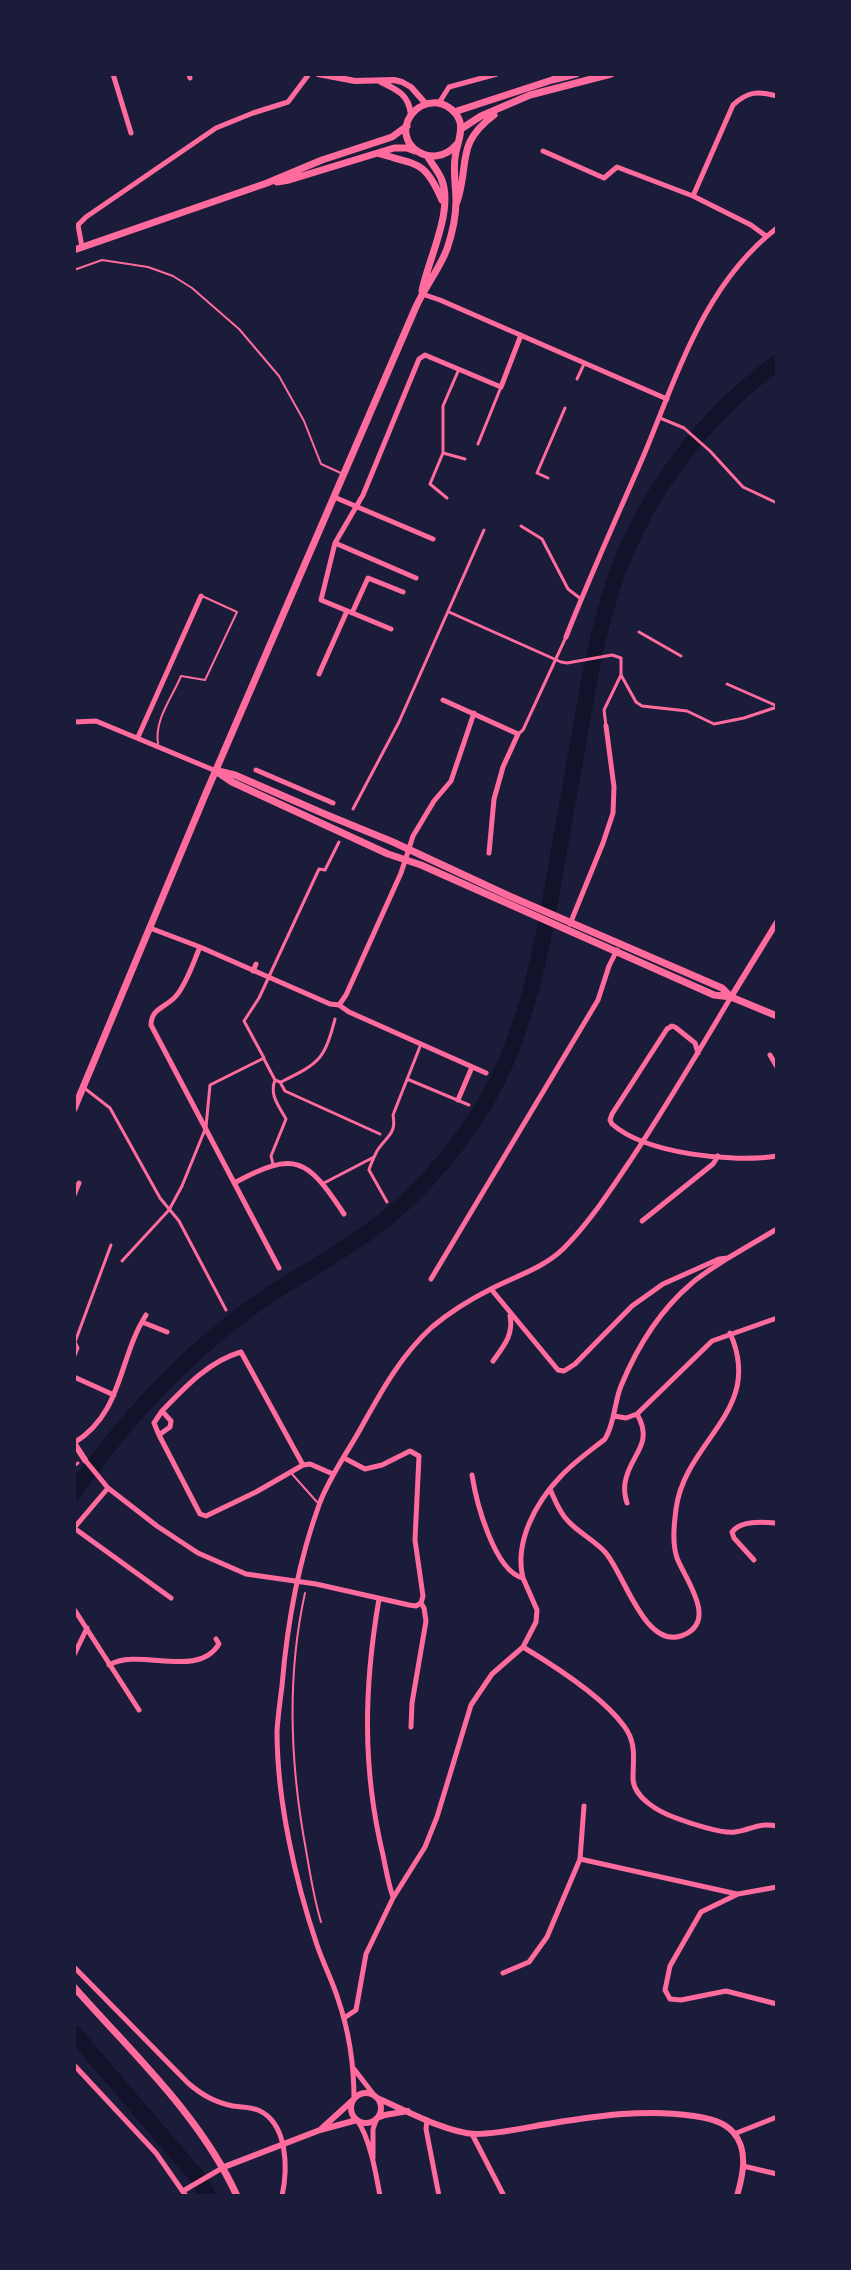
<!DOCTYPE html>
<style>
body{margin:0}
#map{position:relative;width:851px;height:2270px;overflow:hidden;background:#1b1b3a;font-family:Figtree,sans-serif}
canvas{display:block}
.frame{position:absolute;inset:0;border:76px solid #1b1b3a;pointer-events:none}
</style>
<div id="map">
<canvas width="851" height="2270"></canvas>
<div class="frame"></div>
</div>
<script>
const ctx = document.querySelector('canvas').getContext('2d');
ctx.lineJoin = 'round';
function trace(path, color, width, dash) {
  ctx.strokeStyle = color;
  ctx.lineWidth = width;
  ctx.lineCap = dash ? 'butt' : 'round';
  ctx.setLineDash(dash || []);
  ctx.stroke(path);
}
trace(new Path2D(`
 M74,1493c9,-16 22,-30 33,-45 42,-53 90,-101 145,-141 39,-28 83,-50 122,-79 48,-35 94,-91 121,-143 32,-63 46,-132 58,-200 9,-53 19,-106 28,-158 9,-53 19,-107 37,-156 32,-83 87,-156 159,-208
 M74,2033l124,145 10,18`), '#12122b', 16);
trace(new Path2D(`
 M74,270l28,-10 46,7 25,9 19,12 47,41 40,47 25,45 17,43 22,10
 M158,744c-4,-24 14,-46 23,-68l24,4 32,-68 -35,-16
 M292,1474l25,28
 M305,1593c-19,86 -15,171 1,257 4,24 8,49 15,72`), '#ff6b9d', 2);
trace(new Path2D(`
 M459,369l-16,37v47l22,6
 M577,379l7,-15
 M660,418l24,10 26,23 33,36 34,16
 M478,444l23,-57
 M443,453l-13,31 17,14
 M548,478l-11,-5 28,-65
 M521,526l21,13 26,50 13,10
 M449,612l112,50 6,1 45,-8 9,3v17l15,27 6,4 45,5 27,13 30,-6 33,-11
 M639,632l42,24
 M727,684l50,22
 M606,726l-2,-16 17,-35
 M518,734l5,-4 43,-93
 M353,809l46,-87 85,-192
 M264,1059l11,21 5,2 5,9 95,43
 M407,1079l62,26
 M281,1082c38,-19 43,-21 54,-63
 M83,1087l27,21 50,90 19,23 47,89
 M273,1164l-2,-8 15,-37c-7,-13 -17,-24 -11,-39
 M324,1183l50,-26
 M387,1202l-18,-32c2,-7 5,-13 8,-19 8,-14 20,-16 16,-36l28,-71
 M122,1261l47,-51 13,-24 24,-59 4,-42 54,-27 -20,-37 15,-23 60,-129 6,1 14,-28
 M74,1358l4,-10 -3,-6 36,-97
 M74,1466l4,-3`), '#ff6b9d', 3);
trace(new Path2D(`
 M113,74l18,59
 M189,74l1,4
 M439,103l10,-16 48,-13
 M543,151l61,27 13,-11 76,29 58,29 15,11
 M693,196l40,-91c15,-14 25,-14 44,-9
 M82,247l-4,-22 8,-8 130,-89 37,-15 35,-11 21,-28
 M422,294l18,6 227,99
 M334,497l99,42
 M335,543l81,35
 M352,613l16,-35 35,14
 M391,629l-70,-29 14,-57 28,-48 56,-136 6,-4 76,32 20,-52
 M566,637c24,-61 51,-120 77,-180 34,-81 61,-173 134,-229
 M319,674l28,-63
 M443,700l75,34 -15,33 -9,32 -5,54
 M74,722l22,-1 120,50
 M138,737l63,-141
 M256,770l77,33
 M570,924l33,-81 10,-30 1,-26 -8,-61
 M150,928l50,19 130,57 9,1 10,7 137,61
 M200,947c-7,16 -13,36 -24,49 -9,11 -25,12 -25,29l128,243
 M253,971l3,-7
 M339,1005l7,-10 55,-122 12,-37 21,-35 17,-20 23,-68
 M698,1053l-3,-10 -20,-16 -3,-1 -5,3 -55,85 -2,6 2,4c34,30 121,39 165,32
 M770,1055l7,12
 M458,1100l14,-33
 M234,1183c61,-33 73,-25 110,31
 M74,1195l5,-12
 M642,1221l71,-57 5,-8
 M431,1279l167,-279 11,-34 8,-16
 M491,1289l67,81 6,1 11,-7 57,-58 31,-22 56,-25 9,-1 49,-29
 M142,1322l25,10
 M493,1361c10,-14 21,-26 17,-45
 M74,1377l40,18
 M162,1411c22,-23 47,-50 79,-59l62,113
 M614,1416l12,2 11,-4 75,-73 65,-23
 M159,1435l11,-8 1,-6 -9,-10 -8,12 5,12 41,79 6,2 50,-24 47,-27 7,-1 23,10
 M74,1443c49,-30 44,-84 72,-128
 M344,1458l21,11 17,-4 28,-14 9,5 -4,84 8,56 -2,7 3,5 2,13 -14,82 -1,24
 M85,1460l23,28 49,38 41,27 48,21 70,10 93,21 7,1 5,-3
 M550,1489c5,11 9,23 18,32 11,12 26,19 37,31 19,21 39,96 76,84 39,-13 4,-57 -4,-78 -5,-15 -3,-33 -1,-49 9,-69 89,-98 54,-176
 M627,1503c-2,-6 -3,-13 -2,-20 4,-28 30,-38 12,-69
 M74,1528l97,70
 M74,1528l34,-40
 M754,1560l-20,-22 -2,-6c9,-12 31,-10 45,-9
 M523,1578c-9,-36 13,-76 38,-102 13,-14 29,-25 44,-37 10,-16 9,-36 16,-53 16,-39 38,-75 71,-103 10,-9 24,-17 36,-25
 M379,1599c-15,87 -17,169 4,256 3,14 5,28 10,42
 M74,1609l65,101
 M523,1647c30,18 80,50 101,79 13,17 9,33 9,53 1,19 26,33 43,39 13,5 46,16 59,14 17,-2 23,-10 42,-6
 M74,1655l13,-27
 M109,1665c31,-18 88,15 110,-21l-3,-5
 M580,1859l157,35
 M777,1887l-39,7 -37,18 -31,54 -5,24 5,9 11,1 45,-9 51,13
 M74,1967l114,116c14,12 26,19 45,23 8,1 18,1 25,4 30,13 30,59 24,86
 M503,1973l26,-11 18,-25 33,-78 4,-53
 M344,2018l12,-8 10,-56 27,-56 32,-51 12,-30 34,-112 21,-31 31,-27 13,-25 1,-12 -14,-32c-29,-7 -47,-77 -51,-103
 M74,2065l82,88 30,43
 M354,2069l20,26
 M354,2099c0,-33 -5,-68 -16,-100 -6,-19 -15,-36 -21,-54 -22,-65 -40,-145 -40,-214 1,-15 3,-30 5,-45 5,-61 16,-123 37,-181 10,-28 29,-53 43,-79 20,-36 40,-72 70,-99 18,-15 39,-28 59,-38 25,-13 53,-21 73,-41 24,-24 43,-53 62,-81 37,-55 71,-113 105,-170
 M357,2120c13,18 19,54 23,76
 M427,2120l-1,9 13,67
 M472,2134l32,62
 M734,2134l43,-17
 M373,2158v-29l4,-11
 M743,2166l34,8
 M183,2191l41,-24`), '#ff6b9d', 5);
trace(new Path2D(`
 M318,74l37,7 39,-1 8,2 9,5 15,17
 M381,82c17,8 28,13 30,33
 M731,997l46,-75
 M74,1443l11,17
 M351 2108a15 15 0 1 1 30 0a15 15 0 1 1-30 0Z
 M377,2098c26,11 70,35 98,36 22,0 45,-5 66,-9 51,-8 101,-17 153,-9 13,2 29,5 39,16 16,18 10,43 4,64
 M377,2118l8,-3 23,-4
 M320,2130l33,-30
 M224,2167l96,-37 37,-10`), '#ff6b9d', 6);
trace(new Path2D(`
 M454,112l98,-32 24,-6
 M461,129l20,-13 49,-21 81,-21
 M457,202c13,-39 -2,-58 37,-87
 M216,771l16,11 156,72 33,11 293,130 17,2 46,19
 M218,771l17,4 92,40 66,27 114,53 215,93 9,9`), '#ff6b9d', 7);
trace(new Path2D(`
 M380,154c38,11 45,7 62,46
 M277,182l12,-2 105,-32h13l8,3
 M74,250l193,-67 55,-23 70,-23 15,-11
 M422,291c6,-32 33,-82 19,-113 -3,-7 -9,-14 -13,-21
 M74,1109l132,-316 209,-484c9,-21 24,-39 32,-60 5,-15 9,-32 9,-48 0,-14 -3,-29 -1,-43 1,-12 8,-24 5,-36 -3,-10 -12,-17 -22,-19 -11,-1 -21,4 -27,12 -20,29 22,58 46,29
 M74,1987c58,66 126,128 163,209`), '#ff6b9d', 7);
</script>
